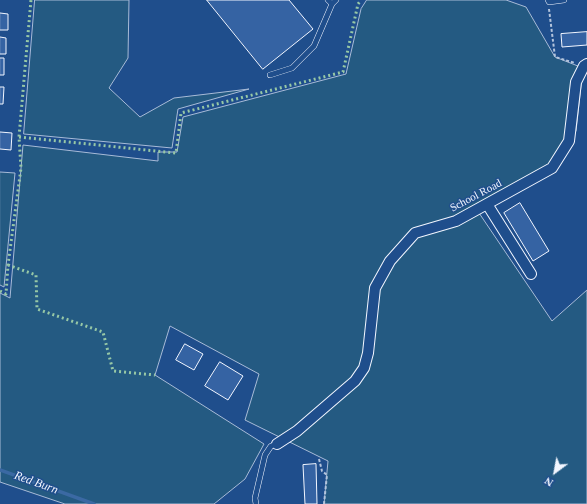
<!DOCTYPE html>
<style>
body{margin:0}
#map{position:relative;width:587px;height:504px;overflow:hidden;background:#1f4e8c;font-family:Georgia,serif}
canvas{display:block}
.north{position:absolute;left:535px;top:452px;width:40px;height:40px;-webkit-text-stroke:3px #1f4e8c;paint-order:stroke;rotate:212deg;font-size:11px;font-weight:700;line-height:16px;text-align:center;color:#f2f6ff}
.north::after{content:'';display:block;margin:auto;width:14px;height:18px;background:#f2f6ff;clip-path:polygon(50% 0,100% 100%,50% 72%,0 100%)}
</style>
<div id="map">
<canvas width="587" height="504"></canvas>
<div class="north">N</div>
</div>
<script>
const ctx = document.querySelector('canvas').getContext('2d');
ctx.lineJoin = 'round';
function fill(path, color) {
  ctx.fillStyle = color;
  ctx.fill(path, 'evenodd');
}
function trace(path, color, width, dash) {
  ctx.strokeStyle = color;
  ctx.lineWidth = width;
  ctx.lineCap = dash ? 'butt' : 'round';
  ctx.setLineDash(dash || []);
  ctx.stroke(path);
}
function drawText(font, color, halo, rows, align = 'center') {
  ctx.font = font + ' Georgia,serif';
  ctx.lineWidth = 3;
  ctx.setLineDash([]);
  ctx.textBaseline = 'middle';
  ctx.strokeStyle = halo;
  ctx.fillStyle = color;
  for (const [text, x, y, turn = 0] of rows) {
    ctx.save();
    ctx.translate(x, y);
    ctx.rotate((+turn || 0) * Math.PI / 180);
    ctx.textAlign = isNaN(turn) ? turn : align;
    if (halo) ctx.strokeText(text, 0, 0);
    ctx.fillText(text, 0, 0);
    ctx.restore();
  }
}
const green = new Path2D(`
 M35,0h94l-1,58 -19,30 31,29 34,-19 75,-9 -71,20 -6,39 -148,-14z
 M367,0h139l20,7 29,50 28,11 -7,63 -24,37 -75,42 75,111 35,-31v214h-263l4,-43 -83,-41 14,-46 -89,-48 -15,49 109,69 -19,35 -31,25h-149l-65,-22v-189l10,5 13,-153 135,16v-9h19l6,-35 163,-43 15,-65z
 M0,172l15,1 -11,114 -4,-2z`);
fill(green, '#245a82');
trace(green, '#a8bbd7', 1);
trace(new Path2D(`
 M0,470l94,34`), '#3b69a3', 3.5);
const building = new Path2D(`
 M207,0h82l24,29 -50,40z
 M0,13l8,1v16h-8z
 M587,32v13l-25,2 -1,-13z
 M0,37l6,1v16h-6z
 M0,58h4v17h-4z
 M0,87h4l-1,17h-3z
 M0,132l12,1 -1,17 -11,-1z
 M520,203l29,48 -16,10 -29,-48z
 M185,344l18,10 -9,16 -18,-10z
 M220,362l23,14 -15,24 -23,-14z
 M316,464l1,40h-12l-2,-39z`);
fill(building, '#3563a3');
trace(building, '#f2f6ff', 1);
const lane = new Path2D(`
 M548,0l1,2 15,-2
 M332,4l4,-4
 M270,75l22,-7 22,-22 18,-42 -4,-4
 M256,504l-1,-6 10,-43 6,-9 6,-2`);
const street = new Path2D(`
 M487,204l44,70
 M277,444l20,-13 58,-50 9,-13 4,-15 7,-65 15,-27 25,-28 41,-12 96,-53 17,-27 7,-59 8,-16 3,-2`);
trace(lane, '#f2f6ff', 6);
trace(street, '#f2f6ff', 12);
trace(new Path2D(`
 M549,9l6,48 20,6
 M319,459l3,12 5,4 -3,29`), '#b3c4dc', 2, [3, 2]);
trace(lane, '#1f4e8c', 5);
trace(street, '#1f4e8c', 10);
trace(new Path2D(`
 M19,137l157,16 5,-40 162,-41 15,-68 3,-4
 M8,265l28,10 1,34 66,23 10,39 42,4
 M0,291l6,3 2,-29 13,-97 -2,-31 12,-137`), '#97c8a6', 3, [2, 3]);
drawText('11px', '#f2f6ff', '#1f4e8c', [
 ["School Road",476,196,-28]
]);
drawText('italic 12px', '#f2f6ff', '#1f4e8c', [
 ["Red Burn",36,483,20]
]);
</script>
